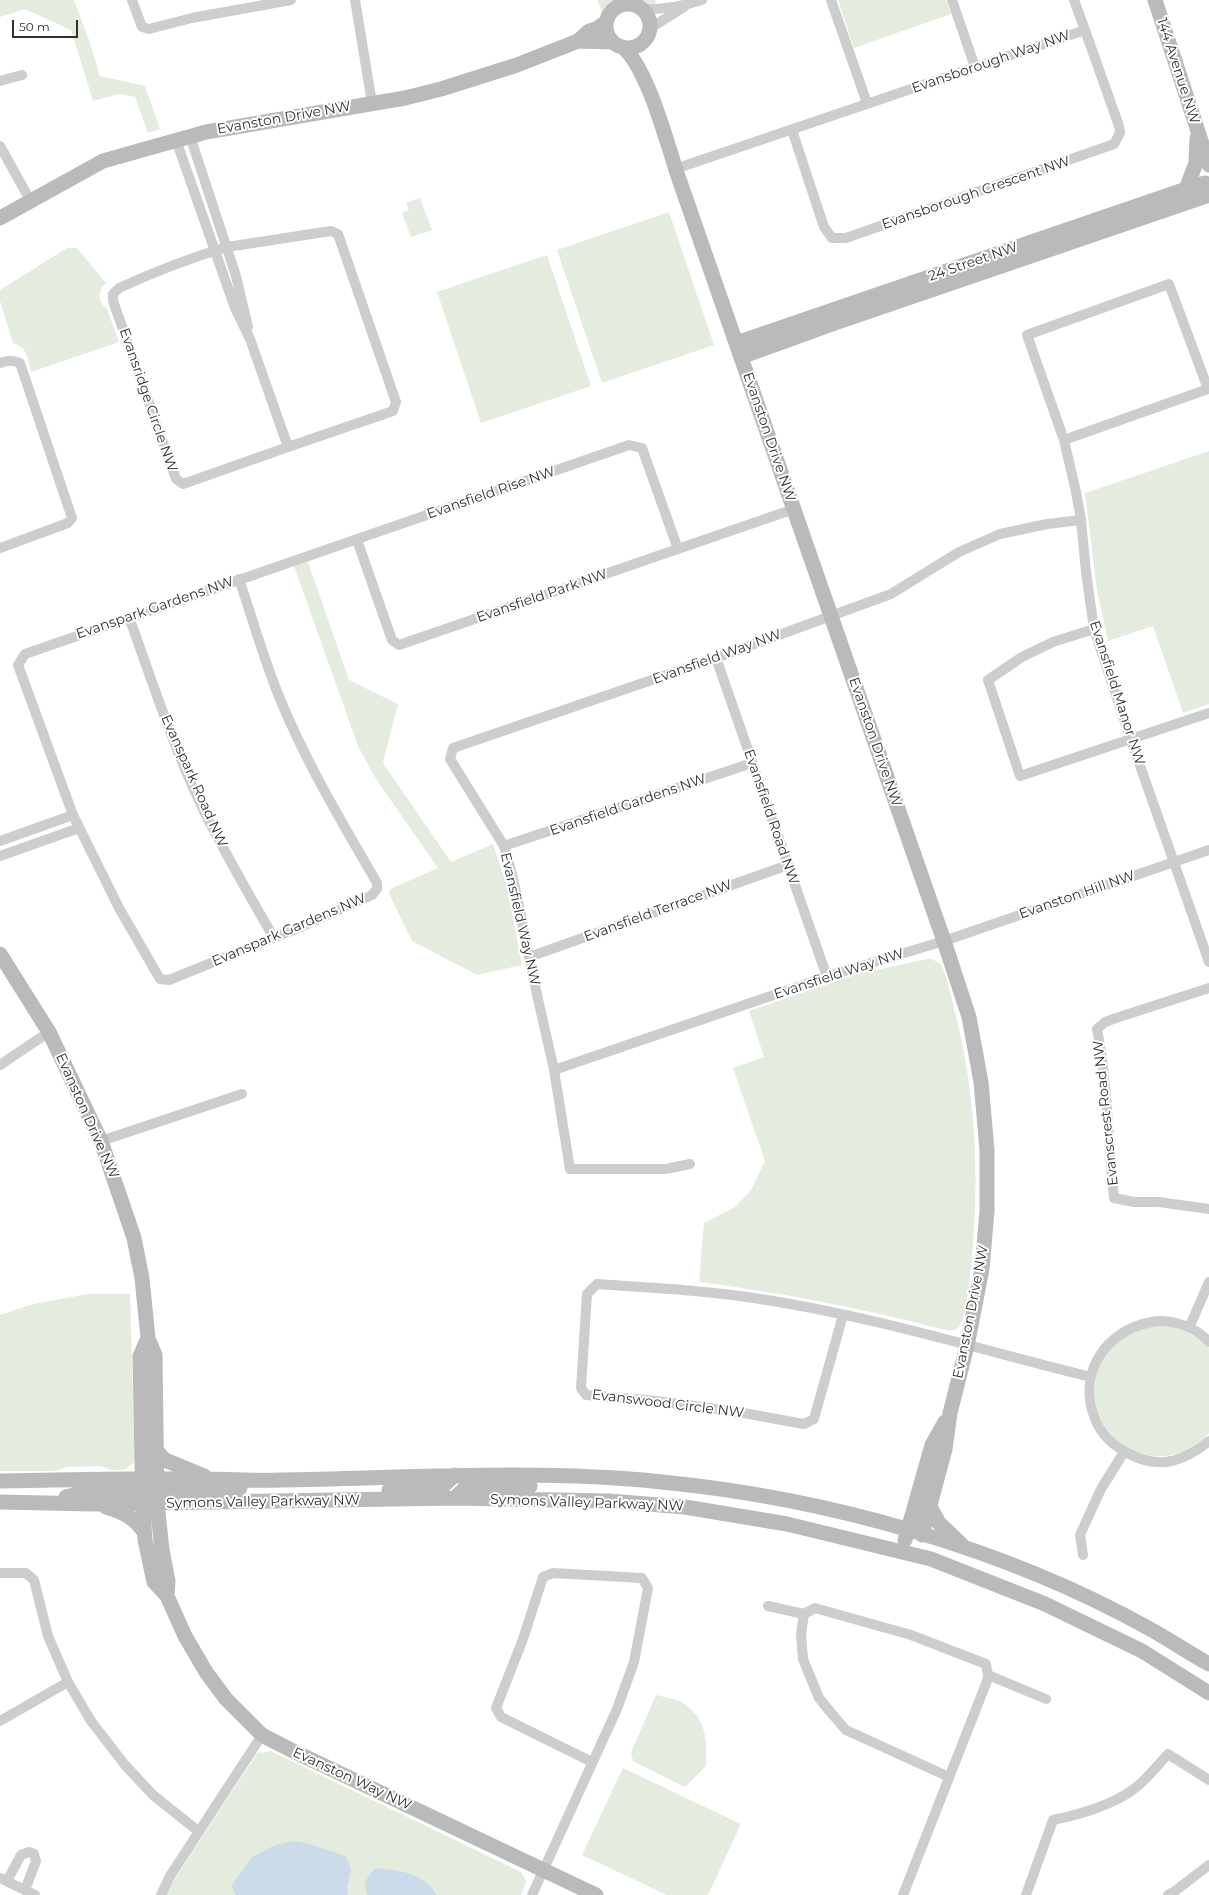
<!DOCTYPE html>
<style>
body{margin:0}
#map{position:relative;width:1209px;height:1895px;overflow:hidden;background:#fff;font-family:Montserrat,sans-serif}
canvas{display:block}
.scale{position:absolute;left:12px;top:20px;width:66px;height:18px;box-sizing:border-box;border:2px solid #303030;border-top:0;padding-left:5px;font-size:12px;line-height:14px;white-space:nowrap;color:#303030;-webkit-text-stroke:3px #fff;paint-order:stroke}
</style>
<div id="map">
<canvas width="1209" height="1895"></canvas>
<div class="scale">50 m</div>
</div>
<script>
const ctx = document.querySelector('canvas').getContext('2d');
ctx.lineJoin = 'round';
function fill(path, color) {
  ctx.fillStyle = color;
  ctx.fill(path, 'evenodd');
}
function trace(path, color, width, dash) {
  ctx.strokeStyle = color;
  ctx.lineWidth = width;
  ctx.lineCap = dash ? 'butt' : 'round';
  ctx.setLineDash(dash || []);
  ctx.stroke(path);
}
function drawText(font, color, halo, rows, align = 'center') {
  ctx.font = font + ' Montserrat,sans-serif';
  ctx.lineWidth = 4;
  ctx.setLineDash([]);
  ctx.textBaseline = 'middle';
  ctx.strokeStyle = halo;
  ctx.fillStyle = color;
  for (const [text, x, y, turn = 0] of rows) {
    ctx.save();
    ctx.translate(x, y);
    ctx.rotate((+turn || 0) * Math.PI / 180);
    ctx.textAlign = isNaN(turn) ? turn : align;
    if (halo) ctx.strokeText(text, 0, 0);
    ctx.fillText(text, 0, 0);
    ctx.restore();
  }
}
fill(new Path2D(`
 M0,0h74l15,40 11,36 45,10 15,43 -12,4 -13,-36 -16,-3 -26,7 -22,-71 -46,-21 -25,8z
 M597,0h22l-11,6 -5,8z
 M634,0h21l1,4 -9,1z
 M838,0h108l5,14 -97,34z
 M420,198l12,32 -21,7 -9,-24 7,-3 -3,-7z
 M669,212l45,133 -112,38 -45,-133z
 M67,248h10l29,35 -4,4 -3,9 3,8 5,5 12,33 -88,30c-3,-15 -3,-23 -18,-29l-13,-42v-11z
 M547,255l44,131 -110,37 -44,-131z
 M1209,451v253l-26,9 -30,-87 -45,15 -11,-51 -12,-97z
 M308,562l41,118 49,24 -15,59 68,99 42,-18 14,42 15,79 -45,10 -65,-34 -23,-47 1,-5 48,-21 -62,-89 -18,-33 -64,-180z
 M927,959h5l9,5c8,17 11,38 16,56 20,83 23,171 13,256 -2,15 -3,36 -10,50l-3,3 -8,2c-83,-22 -165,-38 -250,-49l5,-59 31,-16 16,-17 14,-29 -32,-93 31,-11 -15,-46 104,-36z
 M88,1294h42l5,168 -11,8h-12l-12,-4 -33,1 -13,4h-54v-156l33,-11z
 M1164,1325c18,4 32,10 45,23v85c-11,13 -28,22 -45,23 -84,5 -100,-124 0,-131z
 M656,1695c8,2 20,4 27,8 24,16 24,37 23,63l-21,21 -52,-26 -2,-9z
 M260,1751l1,2 10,-2 250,121 5,9 -5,14h-355l8,-15 82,-125z
 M623,1768l118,56 -33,71h-41l-85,-40z`), '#e4ecdf');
fill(new Path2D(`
 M294,1841l16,3 36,12 5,13 -4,20 1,6h-112l-5,-9 21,-29 23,-12z
 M376,1868c25,3 47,4 61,27h-70c-4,-13 0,-19 9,-27z`), '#ccdbea');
trace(new Path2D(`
 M132,0l10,27 7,2 43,-11 99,-18
 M355,0l17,103
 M831,0l36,103
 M952,0l23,67
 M642,9c20,1 41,-3 60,-9
 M649,29l35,-22
 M0,81l22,-6
 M792,130l32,97 8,11h14l268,-94 6,-11 -1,-7 -34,-96
 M190,136l46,140 12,51
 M176,140l59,168 15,31 38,108 -105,37 -7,-5 -63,-178v-7l6,-6c35,-16 71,-30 108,-41l104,-16 7,3 58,168 -3,9 -105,36
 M0,146l30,54
 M675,169l410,-139 -11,-30
 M0,363c8,-3 12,-3 20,0l52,155 -4,5 -68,25
 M1064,440l144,-51 -39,-105 -142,51 37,105 12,52 5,28 5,52 8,57 37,111 78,222
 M1081,520l-34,4 -47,10 -41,18 -68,42 -175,64 -263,90 -3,11 54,87c11,33 16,67 23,101 8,41 18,82 27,123l284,-97 106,-32 265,-91
 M357,540l35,100 7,5 395,-136
 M239,579c13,38 24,78 39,115 27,67 63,127 99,189v6l-5,6 -67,30 -136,55 -9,-1 -41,-71 -46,-93 -55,-150 7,-11 604,-209 13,3 36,101
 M129,617c23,64 44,129 73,190 22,45 47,88 72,131
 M1094,629l-41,13 -31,15 -34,23 32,96 189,-63
 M716,658l111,319
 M0,841l73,-26
 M504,846l248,-83
 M0,856l79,-28
 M529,957l259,-92
 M1209,988l-93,30 -11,4 -8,7c11,56 11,113 17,169l20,4h25l50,7
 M0,1065l49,-33
 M554,1070l16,99h96l24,-5
 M101,1141l141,-47
 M843,1315l-29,104 -10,5 -66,-12 -81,-11 -71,-6 -5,-7 6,-94 10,-10c54,4 109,6 163,15 112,17 221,51 331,78
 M1189,1328l20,-46
 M1209,1342c-13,-15 -39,-24 -58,-20 -46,9 -74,51 -56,97 11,28 48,48 77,42 15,-4 26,-11 37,-20
 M1083,1555l-3,-20 21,-46 23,-37
 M0,1573h26l8,7 14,56 20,46 23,39 34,44 28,30 45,36
 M768,1606l36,8
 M988,1675l58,24
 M0,1721l68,-39
 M0,1878l35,17
 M7,1881l14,-26 8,-3 5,2 2,7 -11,29
 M161,1895l9,-19 92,-141
 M532,1895l85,-186 17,-47 14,-74 -6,-10 -89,-5 -10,4 -20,62 -27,69 5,9 91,45
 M903,1895l84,-214 1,-6 -2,-11 -75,-29 -96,-27 -11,6 -3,20 2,25 16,39 13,16 14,16 103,47
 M1026,1895l27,-75c29,-6 65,-16 87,-36 10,-9 19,-20 28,-30l41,26
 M1168,1895l7,-4 34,-26`), '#cdcdcd', 10);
trace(new Path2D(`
 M1155,0l54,165
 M606 26a22 22 0 1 1 44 0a22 22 0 1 1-44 0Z
 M578,41l35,1
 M623,47c26,24 44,97 56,132l265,762 25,76 12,65 6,68v61l-5,58 -15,77 -17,67 -5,36 -23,86
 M1186,189l10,-26 1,-25
 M0,218l103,-57 103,-29 199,-34 36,-9 76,-24 61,-24 11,-10 9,-3 8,-6
 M736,343l450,-154 19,-6 4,5
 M741,357l94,-34 374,-128
 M0,954l49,78 52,109 33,97 8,40 6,60 7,17 2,148 5,47 6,31 -1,15
 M148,1338l-8,18 3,155 2,29 9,42 13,14 18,40 21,36 20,27 36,36 31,16 303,144
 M156,1450l9,10 39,16
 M0,1481c69,-1 138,-3 206,-2 25,0 50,2 75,1 127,-2 255,-11 381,2 165,16 343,66 488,147 20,11 39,24 59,35
 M389,1490l47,-3 8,-2 11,-10
 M162,1493l78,-5
 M66,1497l15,-4 62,-5 6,-2
 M455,1498l10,-10 65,-2
 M0,1502l92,2 363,-6 154,3 76,6 102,17 144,35 114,45 97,47 67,42
 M106,1507c17,5 28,10 38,25
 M930,1507l9,16 23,22
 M905,1540l27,-95 13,-23`), '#bababa', 15);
drawText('14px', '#303030', '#fff', [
 ["Evansborough Way NW",991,62,-19],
 ["144 Avenue NW",1178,71,72],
 ["Evanston Drive NW",284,118,-10],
 ["Evansborough Crescent NW",976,193,-19],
 ["24 Street NW",973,262,-19],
 ["Evansridge Circle NW",148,400,71],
 ["Evanston Drive NW",769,437,71],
 ["Evansfield Rise NW",491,493,-19],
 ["Evansfield Park NW",542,596,-19],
 ["Evanspark Gardens NW",155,608,-19],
 ["Evansfield Way NW",717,657,-20],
 ["Evansfield Manor NW",1117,693,72],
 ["Evanston Drive NW",875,742,71],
 ["Evanspark Road NW",194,781,66],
 ["Evansfield Gardens NW",628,805,-19],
 ["Evansfield Road NW",771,817,71],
 ["Evanston Hill NW",1077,895,-19],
 ["Evansfield Terrace NW",658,911,-20],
 ["Evansfield Way NW",520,919,77],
 ["Evanspark Gardens NW",289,930,-23],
 ["Evansfield Way NW",839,974,-18],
 ["Evanscrest Road NW",1106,1113,-96],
 ["Evanston Drive NW",87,1116,66],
 ["Evanston Drive NW",971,1312,-79],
 ["Evanswood Circle NW",668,1404,7],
 ["Symons Valley Parkway NW",263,1502,-1],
 ["Symons Valley Parkway NW",587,1503,2],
 ["Evanston Way NW",352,1779,25]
]);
</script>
